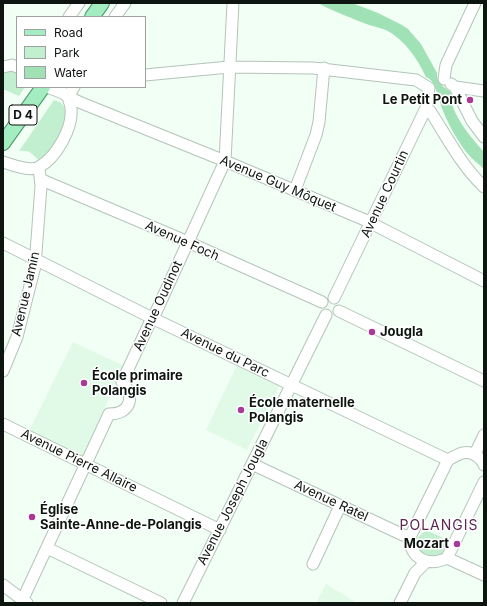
<!DOCTYPE html>
<meta charset="utf-8">
<style>
body{margin:0}
#map{position:relative;width:487px;height:606px;overflow:hidden;background:#f1fff5;font-family:Inter,sans-serif}
canvas{display:block}
.frame{position:absolute;inset:0;border:4px solid #0e140f;pointer-events:none}
.legend{position:absolute;left:16px;top:16px;width:130px;height:72px;box-sizing:border-box;background:#fff;border:1px solid #9fa19f;margin:0;padding:5px 7px;list-style:none;font-size:12px;color:#0e140f}
.legend li{display:flex;align-items:center;gap:8px;height:20px}
.legend b{width:20px;border:1px solid #9fa19f}
</style>
<div id="map">
<canvas width="487" height="606"></canvas>
<div class="frame"></div>
<ul class="legend">
<li><b style="height:5px;background:#a4ecc1"></b>Road</li>
<li><b style="height:11px;background:#c1efcf"></b>Park</li>
<li><b style="height:11px;background:#a0e1b5"></b>Water</li>
</ul>
</div>
<script>
const ctx = document.querySelector('canvas').getContext('2d');
ctx.lineJoin = 'round';
function fill(path, color) {
  ctx.fillStyle = color;
  ctx.fill(path, 'evenodd');
}
function trace(path, color, width, dash) {
  ctx.strokeStyle = color;
  ctx.lineWidth = width;
  ctx.lineCap = dash ? 'butt' : 'round';
  ctx.setLineDash(dash || []);
  ctx.stroke(path);
}
function drawText(font, color, halo, rows, align = 'center') {
  ctx.font = font + ' Inter,sans-serif';
  ctx.lineWidth = 3;
  ctx.setLineDash([]);
  ctx.textBaseline = 'middle';
  ctx.strokeStyle = halo;
  ctx.fillStyle = color;
  for (const [text, x, y, turn = 0] of rows) {
    ctx.save();
    ctx.translate(x, y);
    ctx.rotate((+turn || 0) * Math.PI / 180);
    ctx.textAlign = isNaN(turn) ? turn : align;
    if (halo) ctx.strokeText(text, 0, 0);
    ctx.fillText(text, 0, 0);
    ctx.restore();
  }
}
fill(new Path2D(`
 M73,342l51,24 -42,91 -53,-26z
 M238,363l42,22 -33,65 -41,-20z
 M326,584l31,19h-41z`), '#e1fae8');
fill(new Path2D(`
 M16,70l1,1v16h8l-6,9 -16,-7v-16l6,-2z
 M54,100c3,1 7,2 8,4 13,16 -10,50 -24,56 -6,-7 -9,-10 -19,-9z
 M426,530l19,9 -2,14c-9,6 -14,5 -24,1l-4,-14z`), '#c1efcf');
fill(new Path2D(`
 M318,3h34l26,10 24,12 6,4 13,15 16,29c-1,9 7,15 14,19 -2,21 20,45 33,60v17c-5,-5 -10,-8 -14,-13 -11,-11 -26,-39 -30,-54 -4,-10 -4,-21 -14,-25 -9,-19 -21,-37 -40,-47 -5,-2 -11,-3 -17,-5 -17,-7 -35,-13 -51,-22z`), '#a0e1b5');
const minor = new Path2D(`
 M69,17l10,-14
 M115,17l10,-14
 M3,67l9,-2 5,2
 M145,75l84,-8 84,1 103,12 13,8
 M444,79l2,-14 29,-62
 M451,84l4,3 29,4
 M74,87l-6,10 11,5 146,59 140,59 119,61
 M455,87l17,34 12,16
 M426,108l4,3c17,26 31,54 54,76
 M3,162c10,3 27,10 36,5 17,-9 34,-39 32,-58 0,-4 -2,-8 -3,-12l-5,-4 -16,-6
 M42,180l139,59 141,63
 M295,190l21,-55 3,-13 5,-54
 M3,243l149,75 296,142
 M334,298l92,-190 3,-20
 M339,311l145,70
 M3,371l14,-34 18,-71 6,-80 -2,-19
 M3,424l217,106
 M475,454l9,-19
 M252,464l151,71 7,2
 M484,465c-1,-4 -3,-5 -6,-8 -10,-9 -20,-3 -30,3l-38,77c0,22 18,30 37,21l37,-76
 M47,548l114,55
 M447,558l37,17
 M313,564l27,-58
 M3,585l24,18
 M21,603l88,-189c21,0 27,-17 13,-32l30,-64 4,-6 69,-151 8,-158
 M183,603l143,-288
 M400,603l15,-30 11,-11`);
const major = new Path2D(`
 M92,17l10,-14
 M3,143l40,-56`);
trace(minor, '#b3c4b8', 13);
trace(major, '#489867', 16);
trace(minor, '#fff', 11);
trace(major, '#a4ecc1', 14);
for (const [x, y, r, color] of [
 [470,100,4,"#a93997"],
 [372,332,4,"#a93997"],
 [84,383,4,"#a93997"],
 [241,410,4,"#a93997"],
 [32,517,4,"#a93997"],
 [457,544,4,"#a93997"]
]) {
  const dot = new Path2D();
  dot.arc(x, y, r, 0, 2 * Math.PI);
  ctx.fillStyle = color;
  ctx.fill(dot);
  trace(dot, '#fff', 1.5);
}
for (const [x, y, w] of [
 [23,115,28]
]) {
  const box = new Path2D();
  box.roundRect(x - w / 2, y - 10, w, 20, 3);
  ctx.fillStyle = '#fff';
  ctx.fill(box);
  trace(box, '#0e140f', 1);
}
drawText('bold 12px', '#0e140f', null, [
 ["D 4",23,115]
]);
drawText('bold 13px', '#0e140f', '#fff', [
 ["Le Petit Pont",462,100,"right"],
 ["Jougla",380,332],
 ["École primaire",92,376],
 ["Polangis",92,391],
 ["École maternelle",249,403],
 ["Polangis",249,418],
 ["Église",40,510],
 ["Sainte-Anne-de-Polangis",40,525],
 ["Mozart",449,544,"right"]
], 'left');
drawText('13px', '#0e140f', '#fff', [
 ["Avenue Guy Môquet",278,184,23],
 ["Avenue Courtin",385,194,-65],
 ["Avenue Foch",182,241,24],
 ["Avenue Jamin",26,294,-77],
 ["Avenue Oudinot",158,306,-65],
 ["Avenue du Parc",225,353,26],
 ["Avenue Pierre Allaire",79,461,26],
 ["Avenue Ratel",331,501,25],
 ["Avenue Joseph Jougla",233,502,-63]
]);
ctx.letterSpacing = '1px';
drawText('14px', '#5d2754', '#fff', [
 ["POLANGIS",439,526]
]);
ctx.letterSpacing = '0px';
</script>
